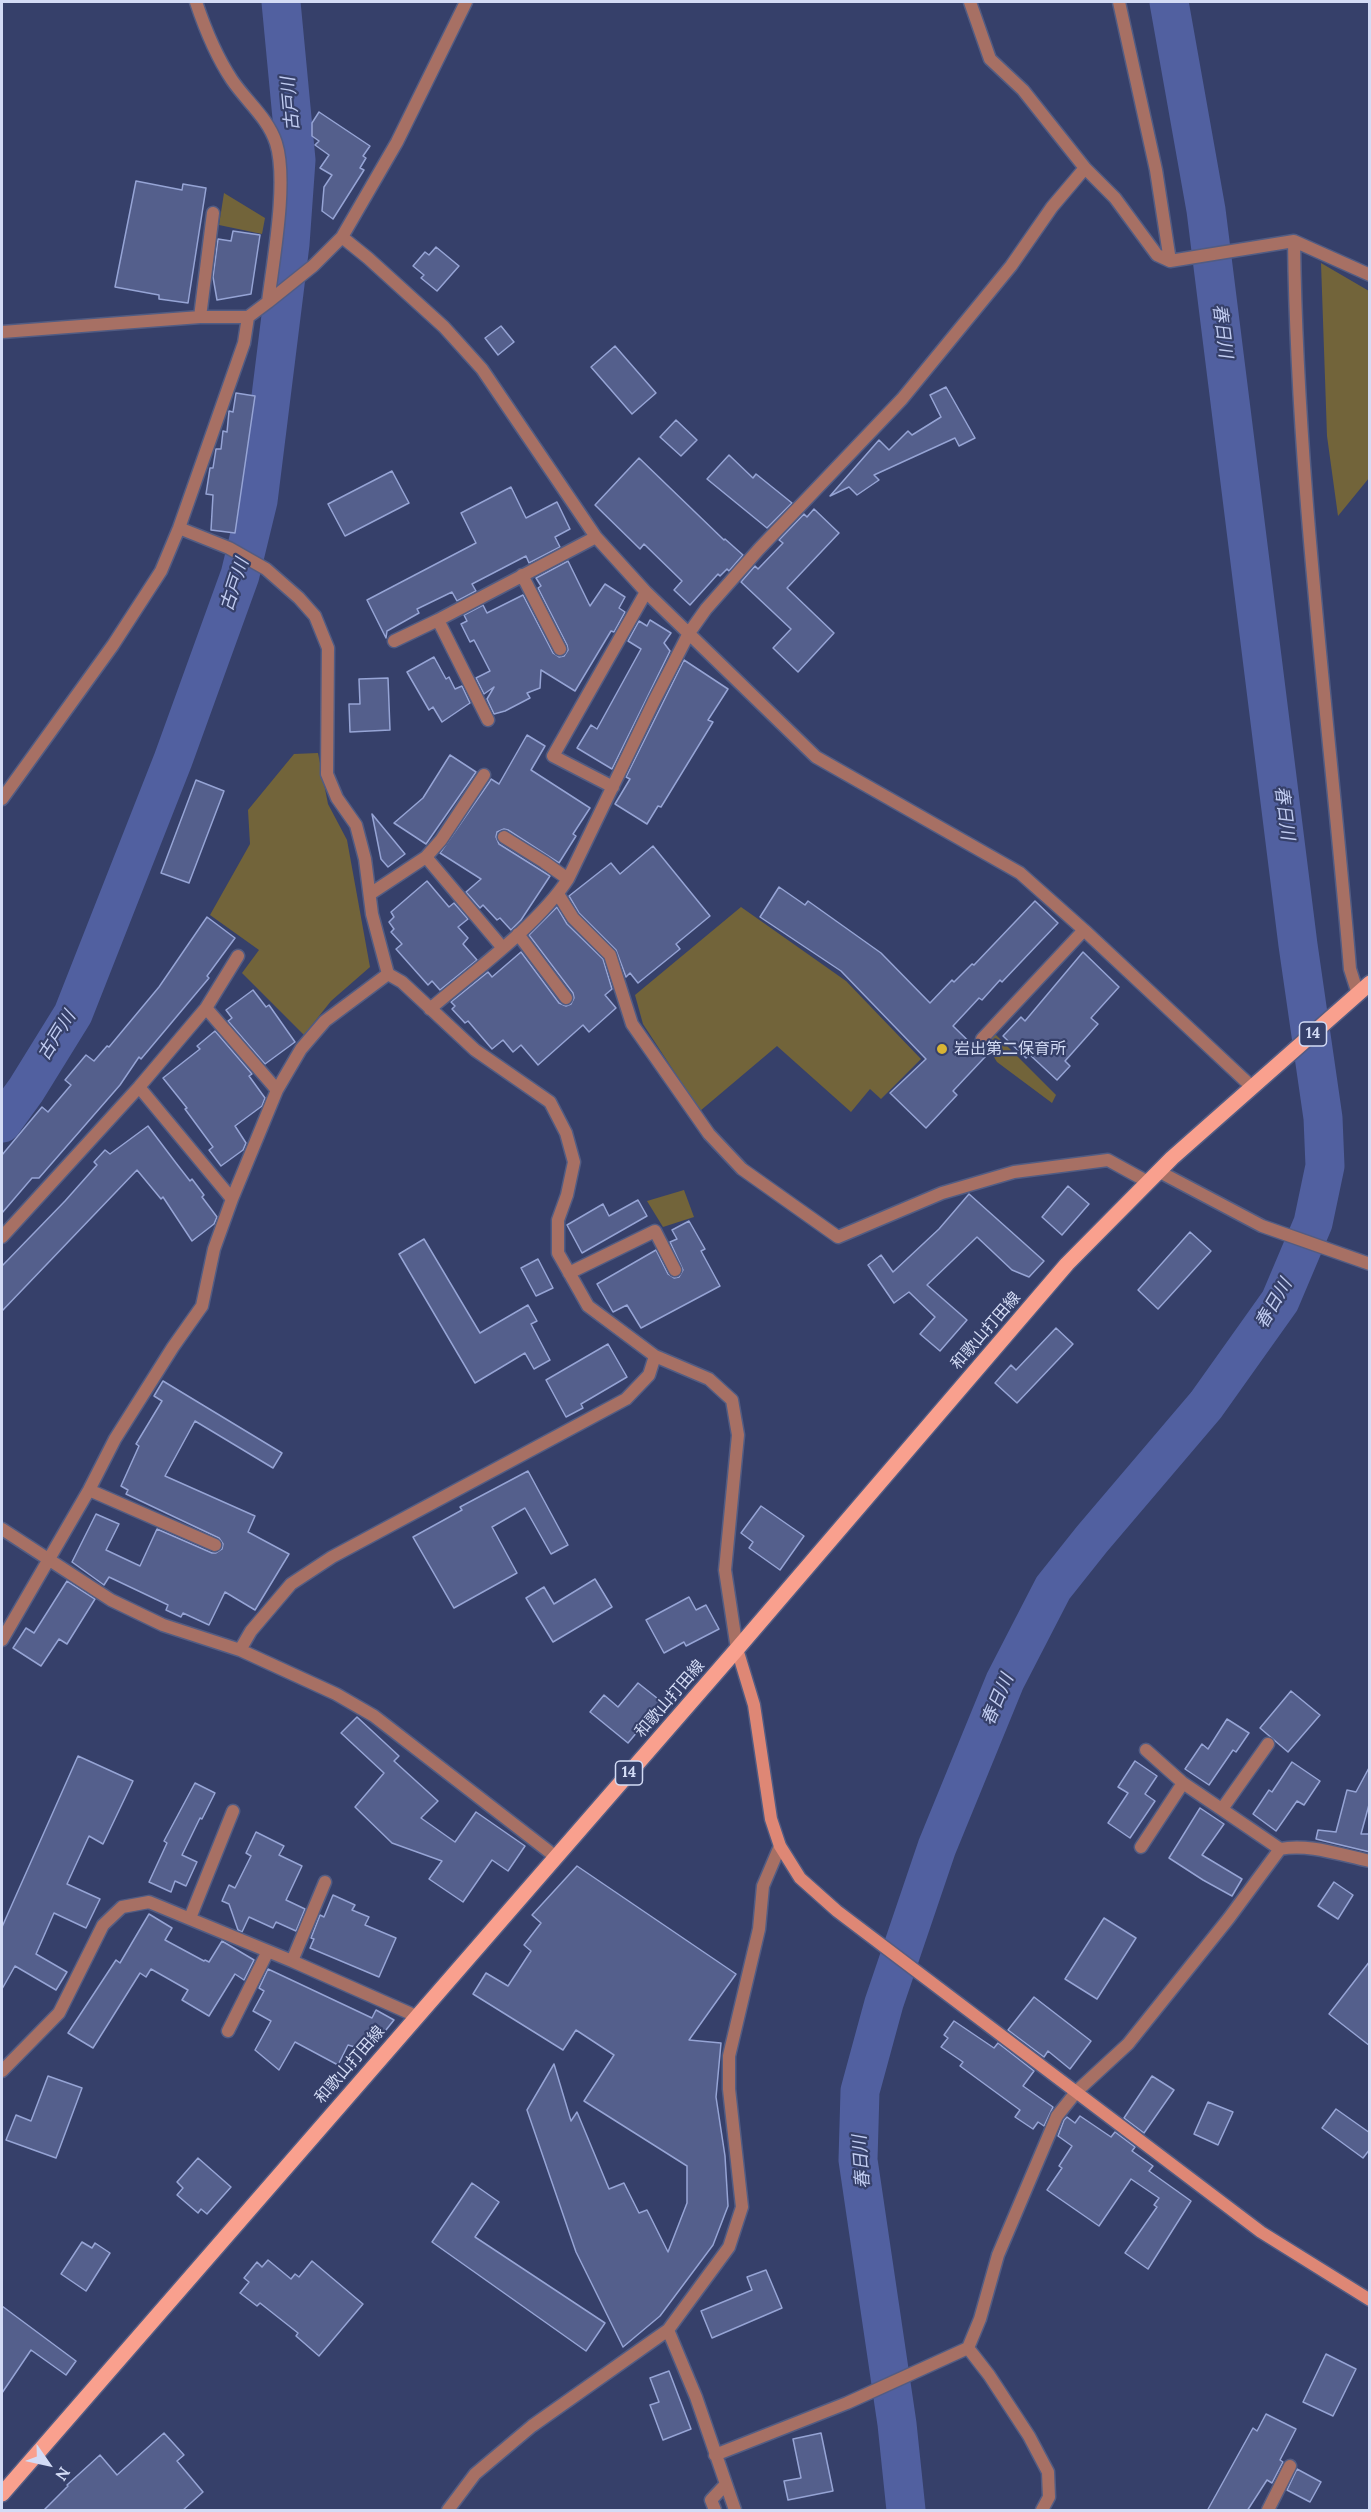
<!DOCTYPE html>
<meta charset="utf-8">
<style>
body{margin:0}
#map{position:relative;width:1371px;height:2512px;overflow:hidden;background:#36406a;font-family:Lora,serif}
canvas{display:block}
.frame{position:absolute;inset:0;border:3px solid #d3dbf5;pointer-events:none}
.north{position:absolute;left:18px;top:2434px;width:60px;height:60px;-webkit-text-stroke:4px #36406a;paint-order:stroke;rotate:124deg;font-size:16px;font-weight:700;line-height:24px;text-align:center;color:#d3dbf5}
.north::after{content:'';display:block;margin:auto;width:21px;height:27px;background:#d3dbf5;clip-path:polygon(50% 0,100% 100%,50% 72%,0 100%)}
</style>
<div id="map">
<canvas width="1371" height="2512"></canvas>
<div class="frame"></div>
<div class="north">N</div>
</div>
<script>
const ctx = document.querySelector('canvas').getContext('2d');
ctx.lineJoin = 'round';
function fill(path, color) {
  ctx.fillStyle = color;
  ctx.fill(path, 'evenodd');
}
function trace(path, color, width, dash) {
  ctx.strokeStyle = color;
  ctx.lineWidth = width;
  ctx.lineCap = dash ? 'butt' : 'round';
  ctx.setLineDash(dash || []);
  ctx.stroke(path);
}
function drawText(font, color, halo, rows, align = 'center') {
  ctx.font = font + ' Lora,"Noto Sans JP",serif';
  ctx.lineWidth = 4.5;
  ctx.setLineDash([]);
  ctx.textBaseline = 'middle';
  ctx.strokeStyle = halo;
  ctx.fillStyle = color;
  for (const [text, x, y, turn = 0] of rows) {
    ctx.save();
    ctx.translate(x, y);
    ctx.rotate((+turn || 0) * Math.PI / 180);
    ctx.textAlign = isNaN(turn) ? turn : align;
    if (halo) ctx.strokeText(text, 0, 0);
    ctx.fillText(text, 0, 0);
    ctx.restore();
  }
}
fill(new Path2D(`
 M224,193l41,25 -3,16 -43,-9z
 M1321,263l48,28v187l-31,38 -11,-80z
 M318,753l10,51 19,36 23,127 -39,34 -27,34 -62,-62 17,-23 -49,-35 40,-71 -2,-34 46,-56z
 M741,907l105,74 75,78 -40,40 -11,-10 -19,23 -74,-66 -77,65 -57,-87 -8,-29z
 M995,1034l61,61 -4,8 -55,-41 -11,-18z
 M684,1190l10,27 -31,10 -16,-26z`), '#72643a');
trace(new Path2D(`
 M2,1123l24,-33 47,-76 100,-254 67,-185 18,-74 32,-257 6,-84 -15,-158
 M906,2510l-9,-86 -39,-264 2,-69 24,-88 53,-156 68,-166 48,-93 39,-49 114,-134 74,-104 33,-78 12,-57 -2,-48 -25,-173 -92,-735 -37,-208`), '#5160a0', 39);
const building = new Path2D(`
 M319,112l51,34 -7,10 3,2 -6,10 4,2 -31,49 -11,-8 2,-24 8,-12 -12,-7 9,-13 -14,-10 4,-4 -7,-5v-13z
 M136,181l46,9 1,-6 23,4 -18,115 -29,-4v-4l-44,-8z
 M233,231l27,4 -9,59 -34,6 -4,-23 5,-38 13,2z
 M436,247l23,19 -22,25 -16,-13 3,-3 -11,-9 12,-14 4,3z
 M501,326l13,16 -16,13 -13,-17z
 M615,346l41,47 -24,21 -41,-47z
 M946,387l29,51 -16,8 -4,-8 -81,37 5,5 -22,15 -8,-8 -19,9 49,-56 10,10 19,-19 4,4 29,-18 -11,-22z
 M236,393l19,3 -20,137 -24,-3 2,-35 -7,-1 4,-26h3l3,-19h5l2,-18 4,1 2,-21 4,1z
 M676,420l21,20 -16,16 -21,-19z
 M729,455l24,23 3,-4 36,29 -25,25 -60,-49z
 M639,458l85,82 1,-1 18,16 -14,16 -2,-2 -7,7 -2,-2 -28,31 -16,-15 8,-9 -38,-37 -4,5 -45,-44z
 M392,471l17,32 -64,33 -17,-32z
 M511,487l15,31 31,-16 13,27 -15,8 5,10 -31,16 -3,-7 -54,28 4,7 -19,10 -5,-9 -35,17 2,4 -32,18 -1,7 -19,-38 109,-57 -15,-30z
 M814,509l25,24 -52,55 47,45 -36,39 -25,-24 18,-19 -50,-47 14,-16 3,3 25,-26 -4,-3 25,-26 3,3z
 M568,561l22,45 15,-22 20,13 -6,11 6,4 -11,20 -3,-1 -36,60 -34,-21 -1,18 -13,5 3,5 -25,13 -11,3 -7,-15 7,-12 -10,7 -8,-16 14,-7 -16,-31 -4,2 -9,-18 6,-3 -3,-6 19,-10 4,8 36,-18 30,58 6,4 5,-1 4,-6 -1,-5 -29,-57 3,-2 -5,-8z
 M650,620l21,13 -7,10 6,8 -58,118 -35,-21 14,-23 6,4 44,-80 -13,-8 11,-20 8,5z
 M434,657l12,22 3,-2 6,12 7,-3 8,17 -28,19 -9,-15 -4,3 -22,-38z
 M684,660l44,29 -20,31 5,2 -52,85 -3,-1 -11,18 -32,-20 15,-25 -4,-2z
 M388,678l2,52 -40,2 -1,-28h11l-1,-25z
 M527,735l18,11 -14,24 59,38 -17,26 3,2 -17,27 -51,-33 -4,-1 -7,3 -1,5 3,7 51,32 -29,44 -10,10 -11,-12 -3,2 -14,-15 -3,3 -14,-16 15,-13 -41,-26 50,-72 1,-2 8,5z
 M450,755l26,17 -50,72 -32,-21 29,-25z
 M196,780l28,11 -35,92 -28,-10z
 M372,814l33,40 -17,13 -7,-8z
 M653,846l57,70 -34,28 4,5 -42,34 -8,-10 -4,4 -10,-27 -37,-37 -10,-17 42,-33 9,11z
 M427,881l22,26 5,-4 14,16 -10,8 10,11 -5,6 14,16 -37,30 -8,-9 -4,4 -32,-36 6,-5 -11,-12 3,-3 -5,-7 5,-5 -3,-5z
 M779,887l26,18 3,-4 73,52 49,50 22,-23 2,2 18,-18 2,1 61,-64 23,22 -56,59 -2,-2 -18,20 -3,-2 -26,28 32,31 -32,34 4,4 -31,33 -36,-35 36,-34 -85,-88 -81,-54z
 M557,907l10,17 36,35 9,30 -7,6 11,13 -27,24 -6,-7 -45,40 -17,-20 -8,7 -10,-12 -11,9 -24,-28 -3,2 -13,-14 3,-3 -4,-4 37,-30 4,5 29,-25 38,51 7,3 5,-2 3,-6 -1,-5 -44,-58z
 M207,917l28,21 -28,38 2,2 -68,81 -2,-2 -19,28 -81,93h-7l-30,35v-58l40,-48 6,5 23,-27 -6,-5 21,-25 8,6 13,-15 2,1 50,-60z
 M1083,952l36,35 -28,31 7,6 -33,37 5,5 -13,14 -28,-26 -3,4 -23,-22 18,-19 4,4z
 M253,990l13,17 3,-2 26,37 -30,22 -37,-43 4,-3 -6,-8z
 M215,1031l37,43 -3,2 16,22 -3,8 -27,20 11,17 -3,7 -22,16 -12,-16 4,-3 -28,-38 2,-1 -24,-30 37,-29 -3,-3z
 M148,1126l28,37 14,18 2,-2 12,16 -2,2 15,20 -3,7 -22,17 -29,-44 -2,2 -24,-29 -135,141v-45l63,-65 32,-36 -3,-3 11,-12 5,4z
 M1068,1186l21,18 -27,31 -20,-18z
 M969,1194l75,67 -15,16 -17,-7 -35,-33 -50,48 40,35 -27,31 -20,-17 15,-17 -26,-25 -15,11 -26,-38 13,-10 12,17 46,-43z
 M638,1200l9,16 -65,37 -15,-28 36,-21 6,12z
 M689,1221l16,28 -4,2 19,35 -79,42 -14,-23 -14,7 -16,-28 59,-34 12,24 6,4 5,-1 4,-7 -13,-28 7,-3 -5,-9z
 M1190,1232l21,19 -53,58 -20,-19z
 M424,1239l56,94 48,-28 9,16 -6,3 19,36 -16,9 -9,-16 -50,30 -76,-129z
 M538,1259l15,29 -17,8 -15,-28z
 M1056,1328l17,16 -56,59 -22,-20 16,-18 5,5z
 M608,1344l19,33 -46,27 2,4 -17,9 -20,-37z
 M163,1381l119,72 -9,15 -78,-47 -30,55 90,40 -7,16 41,22 -34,56 -30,-18 -16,33 -26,-12 -2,4 -15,-7 2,-5 -59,-28 -5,8 -32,-23 24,-48 23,10 -13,26 34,16 17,-37 55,24h4l6,-4 1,-5 -4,-6 -93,-44 2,-4 -7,-4 18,-40 -3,-2 26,-43 -8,-5z
 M528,1471l40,74 -17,9 -26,-46 -33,19 25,46 -63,35 -41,-71 49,-27 -2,-3z
 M761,1506l43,30 -24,34 -31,-22 4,-6 -12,-9z
 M595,1579l17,28 -59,35 -27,-44 18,-11 10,17z
 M67,1581l28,18 -28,45 -8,-5 -18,27 -28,-18 13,-20 8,5z
 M689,1597l7,13 10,-5 13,24 -33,17 -2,-4 -20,11 -18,-33z
 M638,1683l24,19 -34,41 -38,-31 14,-17 14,12z
 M1291,1691l29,24 -32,37 -28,-24z
 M357,1717l42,39 -5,5 44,40 -17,17 34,24 21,-30 49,34 -17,25 -16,-11 -29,42 -34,-23 13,-18 -50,-18 -37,-36 29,-34 -43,-40z
 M1227,1719l22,14 -13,19 -3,-2 -24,35 -24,-16 17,-25 6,5z
 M78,1756l55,25 -30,63 -14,-8 -22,48 33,15 -14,29 -32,-15 -18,41 31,18 -11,18 -41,-24 -13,23v-62z
 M1135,1761l22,15 -12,18 10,7 -25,37 -22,-15 20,-30 -10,-6z
 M1292,1762l28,19 -16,24 -7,-4 -21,30 -23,-17 16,-24 3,2z
 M1370,1766v35l-9,33h9v18l-54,-13 2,-9 18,2 11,-42 9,2z
 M195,1783l20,10 -13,26 -2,-1 -18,37 15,7 -11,24 -11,-5 -4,11 -22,-10 18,-39 -3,-2z
 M1200,1808l24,16 -22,31 40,24 -10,17 -29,-16 -34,-22z
 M256,1832l28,14 -5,9 23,11 -16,34 19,9 -9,22 -20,-9 -3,6 -24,-11 -7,15 -4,-2 -9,-26 -7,-3 7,-16 6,3 16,-32 -5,-3z
 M577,1866l159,108 -47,66 32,3 -5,54 9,59 3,50 -15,39 -53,71 -37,31 -47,-95 -49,-142 27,-46 17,57 6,-9 32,77 15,-6 15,30 8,-3 21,42 19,-49v-37l-103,-65 30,-46 -38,-25 -13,20 -90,-56 13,-21 22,13 23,-35 -7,-6 17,-22 -9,-8z
 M1334,1882l19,13 -15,24 -20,-13z
 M333,1895l22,10 -3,5 17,7 -4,8 31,13 -17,39 -69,-29 4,-9 -3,-1 9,-23 4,2z
 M149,1914l23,14 -7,12 39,21 1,-1 4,2 13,-21 32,19 -10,20 -9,-6 -26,42 -27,-16 6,-10 -37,-21 -5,8 -6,-4 -47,75 -25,-15 48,-73 4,3z
 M1104,1918l32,20 -39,61 -32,-20z
 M1370,1961v85l-41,-32z
 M268,1969l104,49 4,-8 18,10 -25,31 -21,-6 -10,20 -43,-23 -16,28 -24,-20 16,-29 -18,-10 11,-20 -5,-3z
 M1034,1997l57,44 -21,28 -22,-18 -4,6 -36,-27z
 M954,2021l40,27 4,-5 36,28 -11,15 30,21 -9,19 -6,-4 -5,7 -18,-12 5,-7 -60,-44 3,-4 -22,-15 7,-9 -4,-3z
 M48,2076l34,12 -26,70 -50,-18 10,-25 15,6z
 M1152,2076l22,14 -30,43 -20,-15z
 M1208,2102l25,10 -15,33 -24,-11z
 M1336,2109l34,24v16l-7,9 -41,-30z
 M1080,2116l31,21 4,-5 20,15 -3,4 21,15 -4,5 42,30 -43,68 -23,-16 32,-46 -3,-2 5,-7 -28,-19 -32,47 -52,-36 15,-22 -3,-2 13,-20 -14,-10 6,-16 3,-3 8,6z
 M198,2158l33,29 -24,27 -6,-5 -3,4 -21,-18 6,-7 -6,-6z
 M472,2183l27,19 -24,35 130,86 -19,28 -154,-109z
 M82,2242l10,6 3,-5 15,10 -24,38 -25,-17z
 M268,2260l23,19 4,-5 4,3 13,-16 51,43 -44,52 -23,-20 2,-3 -38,-30 -3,3 -17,-13 9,-11 -5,-4 13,-16 5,5z
 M766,2270l16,38 -70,30 -11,-27 51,-21 -5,-13z
 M2,2306l74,55 -10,14 -35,-25 -29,43z
 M1326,2354l30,15 -23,47 -30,-14z
 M669,2371l22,58 -28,11 -13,-35 9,-3 -9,-24z
 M1266,2414l30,15 -16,31 3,2 -11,21 -5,-3 -20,31h-40l46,-83 4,3z
 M164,2433l20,22 -7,6 26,31 -21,19h-139l25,-25 -1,-1 33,-30 17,20z
 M821,2433l12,58 -45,9 -4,-19 17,-3 -8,-39z
 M1297,2469l24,13 -11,20 -23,-12z`);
fill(building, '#545f8c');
trace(building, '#96a4d5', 1.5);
const street = new Path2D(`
 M196,2c9,27 20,54 36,78 15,22 36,38 44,63 12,38 -3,118 -8,159
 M970,2l20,57 33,31 62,78 30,30 42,57 13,6 124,-20 76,34
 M1119,2l37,168 14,91
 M342,237l26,21 76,69 38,42 114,168 50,55 170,165 204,116 64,57 168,157
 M1294,241c3,244 36,486 56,728l8,25
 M200,317l13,-104
 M2,332l198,-15h48l20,-15 45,-36 29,-29 55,-95 69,-140
 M179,528l50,20 37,21 33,29 16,18 13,32 -1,126 10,24 19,27 9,34 7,55 16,60 14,8 73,68 75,52 16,31 8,29 -7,33 -9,25v33l30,53 67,50 54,23 23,21 6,35 -13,135 12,79
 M522,575l38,74
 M438,620l50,100
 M394,641l44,-21 158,-83
 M613,787l-60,-31 93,-164
 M2,799l111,-154 48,-74 18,-43 65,-185 4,-26
 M504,837l40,25 24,17
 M426,857l76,90
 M370,894l56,-37 15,-17 43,-65
 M558,894l15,24 37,37 22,69 77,110 33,35 96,68 104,-44 72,-21 94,-12 40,22
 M518,934l48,64
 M206,1008l71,82
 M430,1009c43,-37 108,-84 138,-130l86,-178 35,-68 17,-24 53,-60 143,-150 109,-133 41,-59 33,-39
 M982,1039l102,-109
 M139,1087l93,112
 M1158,1171l104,55 108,38
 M2,1237l137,-150 67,-79 32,-52
 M569,1273l86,-42 20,39
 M89,1490l126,55
 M2,1529l109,71 52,25 77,25 96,44 38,22 182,141
 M2,1640l87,-150 26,-51 58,-92 29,-41 12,-57 18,-50 45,-109 24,-41 24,-28 63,-47
 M240,1650l11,-19 40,-47 41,-27 294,-158 23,-24 6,-19
 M1146,1750l37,33 97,66
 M1222,1809l46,-65
 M1141,1847l42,-64
 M190,1918l43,-107
 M292,1961l33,-79
 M228,2031l40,-80
 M2,2071l57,-58 44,-88 19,-18 27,-5 143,59 124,55
 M668,2330l28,67 39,113
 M968,2348l21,27 40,61 19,36 1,25 -7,13
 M715,2455l132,-52 121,-55 12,-29 18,-64 59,-139 20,-25 51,-47 101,-126 51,-69c28,-6 61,6 90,12
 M448,2510l27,-36 57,-48 136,-96 61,-83 13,-40 -13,-118v-33l30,-127 4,-43 17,-40
 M715,2510l-4,-10 15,-16
 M1268,2510l22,-44`);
const secondary = new Path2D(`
 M737,1649l17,56 17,114 9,27 20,32 37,33 424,321 109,68`);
const primary = new Path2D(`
 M2,2494l735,-845 330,-385 105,-106 198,-175`);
trace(street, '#525c83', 15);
trace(secondary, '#525c83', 15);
trace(primary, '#525c83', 18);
trace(street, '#a77064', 12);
trace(secondary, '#de8775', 12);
trace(primary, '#f9a08e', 15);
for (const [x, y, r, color] of [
 [942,1049,6,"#d8b434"]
]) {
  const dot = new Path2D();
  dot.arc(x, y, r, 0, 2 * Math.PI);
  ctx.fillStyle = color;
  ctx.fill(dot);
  trace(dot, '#36406a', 2);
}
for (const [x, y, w] of [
 [1313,1034,27],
 [629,1773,27]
]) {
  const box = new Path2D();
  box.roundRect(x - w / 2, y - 12, w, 24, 4.5);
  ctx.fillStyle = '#36406a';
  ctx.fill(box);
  trace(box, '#d3dbf5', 1.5);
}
drawText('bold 15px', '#d3dbf5', null, [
 ["14",1313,1034],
 ["14",629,1773]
]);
drawText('16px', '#d3dbf5', '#36406a', [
 ["岩出第二保育所",954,1049]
], 'left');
drawText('16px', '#d3dbf5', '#36406a', [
 ["和歌山打田線",986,1331,-49],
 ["和歌山打田線",670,1699,-49],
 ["和歌山打田線",350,2065,-49]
]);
drawText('italic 18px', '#c1ccf1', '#36406a', [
 ["古戸川",291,104,-95],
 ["春日川",1222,331,83],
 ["古戸川",235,585,-72],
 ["春日川",1284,813,83],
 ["古戸川",57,1036,-58],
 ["春日川",1274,1304,-60],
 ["春日川",998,1700,-67],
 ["春日川",862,2162,-94]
]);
</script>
